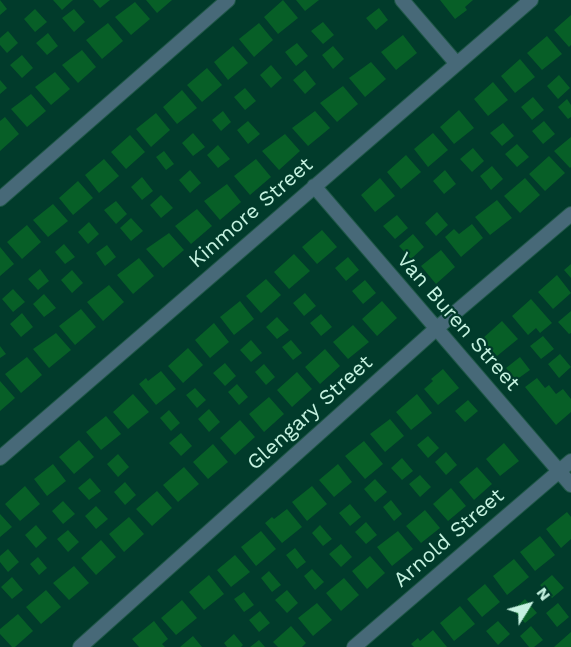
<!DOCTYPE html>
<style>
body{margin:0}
#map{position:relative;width:571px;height:647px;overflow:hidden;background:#013b2b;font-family:"Work Sans",sans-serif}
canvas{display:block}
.north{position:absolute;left:499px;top:575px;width:60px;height:60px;-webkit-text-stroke:4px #013b2b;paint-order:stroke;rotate:53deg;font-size:16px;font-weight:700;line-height:24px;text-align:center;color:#c5f2e0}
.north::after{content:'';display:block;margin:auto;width:21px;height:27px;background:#c5f2e0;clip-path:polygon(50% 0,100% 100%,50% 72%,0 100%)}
</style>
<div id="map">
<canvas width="571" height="647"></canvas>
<div class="north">N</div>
</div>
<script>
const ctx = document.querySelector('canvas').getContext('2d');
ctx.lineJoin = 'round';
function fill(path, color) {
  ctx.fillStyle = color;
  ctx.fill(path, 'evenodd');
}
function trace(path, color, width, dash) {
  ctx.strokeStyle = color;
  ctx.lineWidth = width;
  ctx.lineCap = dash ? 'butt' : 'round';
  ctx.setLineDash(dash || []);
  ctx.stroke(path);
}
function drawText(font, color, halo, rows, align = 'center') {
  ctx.font = font + ' "Work Sans",sans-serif';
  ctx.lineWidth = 4.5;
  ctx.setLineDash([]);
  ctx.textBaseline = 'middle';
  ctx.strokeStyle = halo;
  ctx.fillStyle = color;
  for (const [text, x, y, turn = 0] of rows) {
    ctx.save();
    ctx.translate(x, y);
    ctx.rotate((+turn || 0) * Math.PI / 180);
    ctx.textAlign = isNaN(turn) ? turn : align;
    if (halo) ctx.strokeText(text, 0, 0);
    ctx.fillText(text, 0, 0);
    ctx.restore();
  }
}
fill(new Path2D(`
 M0,0l7,9 -7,6z
 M53,0h20l-11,10z
 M93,0h17l-10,8z
 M146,0h26l-15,13z
 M283,0l15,18 -20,16 -14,-17z
 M296,0h23l-14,11z
 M440,0h33l-8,7 2,3 -12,9z
 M135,2l15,17 -19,16 -16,-18z
 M379,8l9,12 -12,10 -10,-12z
 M35,9l12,13 -12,10 -11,-13z
 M74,9l11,13 -11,10 -12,-14z
 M571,15v30l-2,2 -15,-17z
 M323,22l11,13 -11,9 -12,-13z
 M108,23l15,18 -21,18 -16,-19z
 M259,23l14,17 -19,17 -15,-18z
 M8,31l10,12 -11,10 -7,-8v-7z
 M48,33l10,13 -11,9 -11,-12z
 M403,35l14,18 -21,17 -15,-18z
 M547,36l15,18 -20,16 -15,-17z
 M297,43l11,13 -12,10 -11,-14z
 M233,46l15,17 -20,17 -14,-18z
 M333,46l11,13 -11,10 -11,-14z
 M82,50l14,17 -18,16 -16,-18z
 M22,55l11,13 -11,10 -12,-13z
 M520,59l15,18 -20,16 -14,-17z
 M371,62l15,17 -21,18 -16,-19z
 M271,65l11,13 -11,10 -11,-13z
 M207,68l15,17 -20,17 -15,-17z
 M305,70l11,14 -11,10 -12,-14z
 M55,72l15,17 -19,16 -16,-18z
 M559,75l11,13 -12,11 -11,-13z
 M0,80l7,8 -7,6z
 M493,82l15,18 -20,16 -14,-17z
 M343,86l15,18 -21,18 -17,-19z
 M245,88l11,13 -11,9 -11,-13z
 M182,90l15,18 -20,16 -14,-17z
 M31,94l15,17 -19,16 -16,-18z
 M533,97l11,13 -12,10 -11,-13z
 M567,99l4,6v12l-3,2 -10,-12z
 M459,110l15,18 -20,16 -14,-17z
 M223,111l8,11 -10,9 -9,-11z
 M315,111l15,17 -22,18 -16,-18z
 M156,113l14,17 -19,17 -15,-18z
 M5,117l14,17 -19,17v-30z
 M248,121l12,13 -12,10 -11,-14z
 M544,121l11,13 -12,10 -11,-13z
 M503,123l11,13 -12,10 -12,-13z
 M193,133l12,14 -12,9 -11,-13z
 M433,133l15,17 -20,17 -14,-18z
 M285,134l15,17 -21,19 -17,-19z
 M130,135l15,17 -19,17 -15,-17z
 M571,137v30l-1,1 -16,-17z
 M517,144l12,13 -12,10 -12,-13z
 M218,145l12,14 -12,9 -11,-13z
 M473,148l11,13 -12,11 -12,-13z
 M164,151l10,13 -8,6 -10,-13z
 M406,155l15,17 -20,17 -14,-17z
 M549,156l16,17 -20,18 -16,-17z
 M104,159l15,17 -20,17 -14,-18z
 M256,159l15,18 -21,18 -16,-19z
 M492,166l11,13 -12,11 -11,-14z
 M190,170l11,13 -11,10 -11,-13z
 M445,170l11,14 -12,10 -11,-13z
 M142,177l11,14 -11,9 -11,-13z
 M380,178l15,18 -20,16 -14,-17z
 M525,178l15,17 -20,18 -16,-17z
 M78,181l15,17 -20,17 -14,-17z
 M227,184l14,18 -21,18 -16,-19z
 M161,195l12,13 -12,10 -11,-13z
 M497,200l15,18 -22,17 -15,-18z
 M116,201l11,13 -11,10 -12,-14z
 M53,204l15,17 -20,16 -15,-17z
 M197,209l15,17 -21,18 -16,-18z
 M437,212l11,13 -12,11 -11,-13z
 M397,215l11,13 -13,11 -12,-13z
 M131,218l12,13 -12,10 -11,-13z
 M89,222l10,12 -11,10 -10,-12z
 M472,224l11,14 -22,19 -16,-20 9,-8 5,5z
 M27,225l14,17 -19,17 -15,-17z
 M322,230l15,17 -20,17 -15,-17z
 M169,233l15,17 -21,18 -17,-19z
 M413,234l11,13 -13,12 -12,-13z
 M64,244l11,13 -10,7 -10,-12z
 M107,245l9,12 -11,9 -9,-13z
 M0,247l14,17 -14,12z
 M441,250l14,17 -19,17 -15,-18z
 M294,254l16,17 -21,18 -15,-17z
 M348,257l11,13 -13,11 -11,-13z
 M139,258l15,18 -21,18 -16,-19z
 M571,264v14l-7,-8z
 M40,269l9,12 -11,9 -10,-11z
 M72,270l11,13 -11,10 -11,-13z
 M557,275l14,18 -18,16 -15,-17z
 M266,279l15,16 -20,18 -15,-17z
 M365,280l11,13 -13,11 -11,-13z
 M109,285l15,17 -21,19 -16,-19z
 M13,289l12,13 -12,10 -11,-13z
 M305,293l11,13 -12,10 -11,-13z
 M44,294l12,14 -12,9 -11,-13z
 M531,299l21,24 -12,10 -4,-5 -8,7 -16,-19z
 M240,301l14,18 -20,16 -14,-18z
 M382,301l15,17 -20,18 -15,-17z
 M81,309l15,18 -21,18 -16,-19z
 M571,311v22l-2,1 -11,-12z
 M22,313l11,14 -12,10 -11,-13z
 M321,314l11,13 -11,9 -11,-13z
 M277,317l12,13 -12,9 -11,-12z
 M502,321l16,18 -21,17 -15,-17z
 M214,323l15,19 -19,16 -15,-18z
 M353,325l16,17 -21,17 -15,-17z
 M56,333l15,17 -22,18 -16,-19z
 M543,336l11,13 -13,10 -11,-13z
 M251,340l11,13 -11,9 -11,-12z
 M291,340l11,13 -9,7 -11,-13z
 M0,346l6,8 -6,4z
 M188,348l15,17 -20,18 -15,-17z
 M325,349l15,17 -20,18 -15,-17z
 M560,354l11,13 -12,11 -11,-14z
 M27,357l15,18 -21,18 -16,-19z
 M520,357l10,13 -14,10 -10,-12z
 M225,363l11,13 -11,10 -12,-13z
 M264,364l11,13 -9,8 -11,-13z
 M443,369l16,19 -21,17 -14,-16 9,-8 -2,-2z
 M161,371l15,18 -20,16 -17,-21 7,-6 2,3z
 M297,372l15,17 -20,18 -15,-17z
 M537,378l8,10 4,-3 7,9 7,-5 8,10v13l-15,13 -31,-38z
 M0,381l15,17 -15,13z
 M237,384l11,13 -9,8 -11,-13z
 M195,388l11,12 -9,8 -11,-13z
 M133,394l16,18 -21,17 -15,-17z
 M417,394l15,19 -21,17 -15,-18z
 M269,397l15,17 -20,18 -15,-18z
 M468,400l10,11 -13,11 -10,-11z
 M209,409l11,13 -11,10 -11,-13z
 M169,410l11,13 -9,8 -11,-13z
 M106,416l15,18 -20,16 -15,-18z
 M390,419l14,17 -19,16 -15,-18z
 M240,420l15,17 -20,18 -15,-17z
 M181,433l11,13 -11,10 -12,-13z
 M428,436l11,12 -11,10 -11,-13z
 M79,440l15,17 -20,17 -15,-17z
 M364,441l19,23 -18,15 -20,-23z
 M504,443l15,18 -19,15 -14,-17z
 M213,444l15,18 -20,17 -15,-17z
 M446,452l11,13 -11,10 -11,-13z
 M118,454l11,13 -11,10 -11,-13z
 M402,458l11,13 -11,9 -11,-12z
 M53,464l13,17 -19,15 -13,-17z
 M338,464l14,18 -18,15 -15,-17z
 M184,467l15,17 -21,18 -15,-17z
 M477,467l15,17 -18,16 -15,-18z
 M420,475l11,12 -11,10 -11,-13z
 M90,478l11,13 -12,9 -11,-12z
 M375,479l12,13 -12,10 -11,-13z
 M125,482l11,13 -11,10 -11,-13z
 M25,486l15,18 -20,17 -15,-17z
 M312,486l15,18 -20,17 -15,-19z
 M451,488l15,18 -18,15 -15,-17z
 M157,491l15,17 -20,18 -16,-17z
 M391,500l11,14 -8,7 -11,-14z
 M63,501l12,13 -12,10 -11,-13z
 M350,504l11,13 -11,9 -11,-13z
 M96,506l12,13 -12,10 -11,-13z
 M287,509l15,18 -20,16 -17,-20 7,-6 2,2z
 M425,510l15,18 -19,15 -15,-17z
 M567,512l4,5v22l-10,9 -15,-19z
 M0,514l12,13 -12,10z
 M129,517l15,17 -20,18 -15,-18z
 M366,522l11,13 -11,9 -11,-12z
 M36,525l11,13 -11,10 -11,-13z
 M320,525l12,14 -9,7 -11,-13z
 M68,530l11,12 -11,10 -11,-13z
 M261,531l15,18 -20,17 -15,-19z
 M398,531l15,18 -21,17 -15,-19z
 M540,536l15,19 -20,16 -15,-19z
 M101,540l15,17 -20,18 -15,-17z
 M341,544l11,13 -11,10 -12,-13z
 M295,548l11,14 -9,7 -11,-14z
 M8,549l11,13 -11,10 -8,-10v-6z
 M235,555l15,17 -19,15 -14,-17z
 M370,556l15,17 -18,16 -15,-18z
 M38,557l9,11 -8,7 -9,-11z
 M514,559l15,18 -22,18 -14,-19z
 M74,566l15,17 -20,17 -16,-17z
 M312,569l12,13 -9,8 -11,-14z
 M269,571l12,14 -9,7 -11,-14z
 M209,575l15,19 -20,16 -15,-18z
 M552,575l12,13 -12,10 -12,-13z
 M12,577l11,13 -11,9 -11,-12z
 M344,578l15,17 -18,16 -15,-18z
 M485,584l15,18 -18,15 -15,-18z
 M46,590l15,17 -20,17 -15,-17z
 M287,590l11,13 -11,10 -12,-13z
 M244,592l10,13 -10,7 -10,-13z
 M525,599l12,14 -12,10 -12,-13z
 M182,600l15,18 -21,17 -15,-17z
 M317,603l15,17 -19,16 -15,-18z
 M558,603l11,14 -12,10 -11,-14z
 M460,606l15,18 -21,17 -14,-18z
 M260,611l10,12 -11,9 -10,-12z
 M18,614l15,17 -18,16h-3l-12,-13v-5z
 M154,621l14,18 -6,5 3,3h-26l-7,-8z
 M498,621l12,13 -12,11 -12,-14z
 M291,626l15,17 -4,4h-24l-5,-5z
 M531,626l12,14 -9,7h-5l-9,-11z
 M433,630l14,17h-33l-3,-3 7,-6 2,3z
 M571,632v15h-17z
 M234,634l9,11 -2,2h-14l-3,-4z
 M193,636l9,11h-22z
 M259,640l6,7h-15z`), '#075f27');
const minor = new Path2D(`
 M402,0l55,64
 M314,186l257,299
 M0,199l228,-199
 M0,458l531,-458
 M80,647l357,-319 134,-114
 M354,647l217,-186`);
trace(minor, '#205848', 16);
trace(minor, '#476978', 14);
drawText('21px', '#c5f2e0', '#013b2b', [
 ["Kinmore Street",251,213,-41],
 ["Van Buren Street",458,322,49],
 ["Glengary Street",310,413,-42],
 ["Arnold Street",449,538,-41]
]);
</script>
